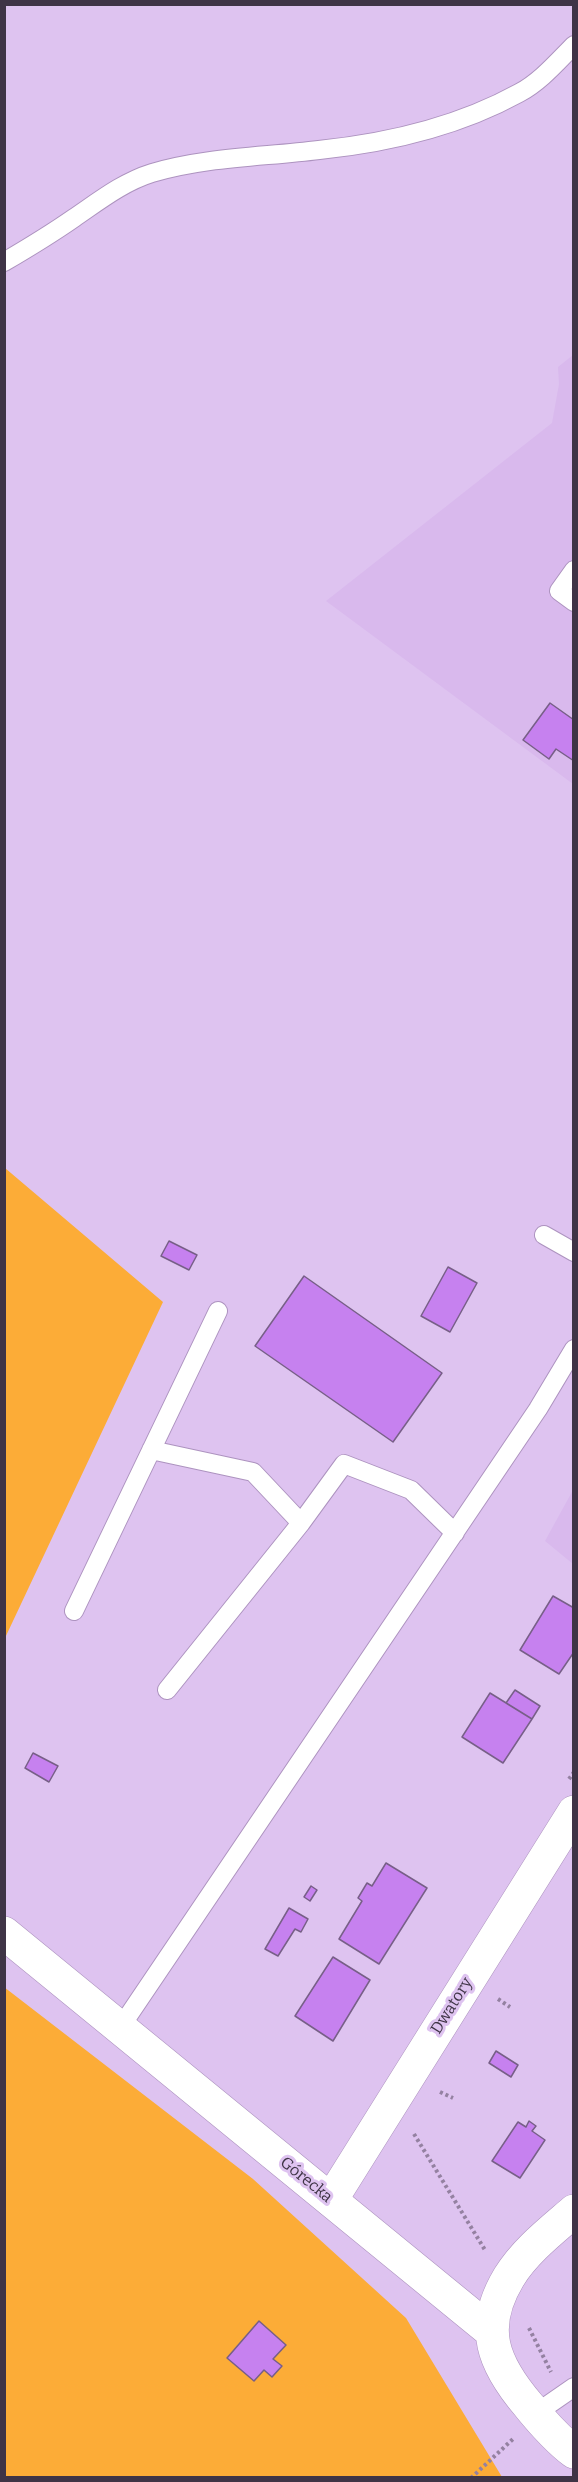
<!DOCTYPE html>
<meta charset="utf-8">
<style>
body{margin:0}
#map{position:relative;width:578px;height:2482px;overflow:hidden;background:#dec3f0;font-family:Bitter,serif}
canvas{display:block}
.frame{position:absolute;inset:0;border:6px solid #3f3446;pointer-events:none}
</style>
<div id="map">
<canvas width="578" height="2482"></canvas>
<div class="frame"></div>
</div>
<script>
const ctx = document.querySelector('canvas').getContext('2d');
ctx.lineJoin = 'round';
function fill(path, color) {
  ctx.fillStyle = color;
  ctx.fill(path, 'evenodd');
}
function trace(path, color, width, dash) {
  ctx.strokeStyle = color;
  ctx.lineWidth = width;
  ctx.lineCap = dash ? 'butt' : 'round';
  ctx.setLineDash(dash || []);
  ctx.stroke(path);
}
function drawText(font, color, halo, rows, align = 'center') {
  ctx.font = font + ' Bitter,serif';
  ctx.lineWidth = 6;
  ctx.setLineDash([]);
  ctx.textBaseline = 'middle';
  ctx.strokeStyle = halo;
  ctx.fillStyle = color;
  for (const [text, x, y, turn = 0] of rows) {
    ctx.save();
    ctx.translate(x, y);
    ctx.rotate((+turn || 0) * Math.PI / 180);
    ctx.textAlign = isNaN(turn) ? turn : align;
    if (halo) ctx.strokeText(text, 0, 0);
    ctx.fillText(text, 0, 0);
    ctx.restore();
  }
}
fill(new Path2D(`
 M573,355v429l-247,-183 226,-178 7,-39 -1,-17z
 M573,1490v74l-28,-23z`), '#d9b9ed');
fill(new Path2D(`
 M5,1168l158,134 -158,336z
 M4,1987l249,192 153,139 96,159h-497z`), '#fcac37');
const building = new Path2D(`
 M550,703l24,17v41l-18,-12 -7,10 -26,-19z
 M169,1241l28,14 -8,15 -28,-14z
 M448,1267l29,16 -27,49 -29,-16z
 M304,1276l138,97 -49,69 -138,-96z
 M553,1596l21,12v44l-15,22 -39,-24z
 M515,1690l25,16 -8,13 -26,-16z
 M490,1693l42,26 -29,44 -41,-26z
 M33,1753l25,13 -9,16 -24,-14z
 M386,1863l41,25 -48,76 -40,-25 23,-38 -4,-3 9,-15 5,3z
 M311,1886l6,4 -7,11 -6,-4z
 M289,1908l19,11 -7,13 -6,-3 -17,27 -13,-7z
 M333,1957l37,23 -37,61 -38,-25z
 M496,2051l22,14 -7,12 -22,-14z
 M529,2121l7,5 -4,5 13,9 -25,38 -28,-17 26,-39 8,5z
 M259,2321l27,24 -13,14 9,7 -10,11 -8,-7 -10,11 -27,-23z`);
fill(building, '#c681ef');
trace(building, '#775f87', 1.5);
const service = new Path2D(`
 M4,262c24,-14 47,-28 70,-44 25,-17 49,-36 78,-45 54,-16 111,-16 167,-23 68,-7 140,-24 200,-57 21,-11 38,-31 55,-48
 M574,570l-15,21 15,11
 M544,1235l30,17
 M151,1450l102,22 48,51
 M74,1611l144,-300
 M167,1690l134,-167 43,-59 67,26 44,43
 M120,2028l418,-619 36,-60
 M535,2414l39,-27`);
const minor = new Path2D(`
 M331,2200l243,-388`);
const tertiary = new Path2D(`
 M4,1933l488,399
 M574,2211c-23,20 -49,40 -65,66 -31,51 -16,87 20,129 13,16 28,33 45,46`);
trace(service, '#ad93bf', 20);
trace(minor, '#ad93bf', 34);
trace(tertiary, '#ad93bf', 34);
trace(new Path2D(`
 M569,1779l5,-7
 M498,1999l12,8
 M440,2092l13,6
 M414,2134l71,116
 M529,2328l22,44
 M471,2478l42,-39`), '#9481a1', 4, [3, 3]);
trace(service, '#fff', 18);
trace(minor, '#fff', 33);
trace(tertiary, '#fff', 33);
drawText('16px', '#3f3446', '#dec3f0', [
 ["Dwatory",452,2006,-58],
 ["Górecka",306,2180,39]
]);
</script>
